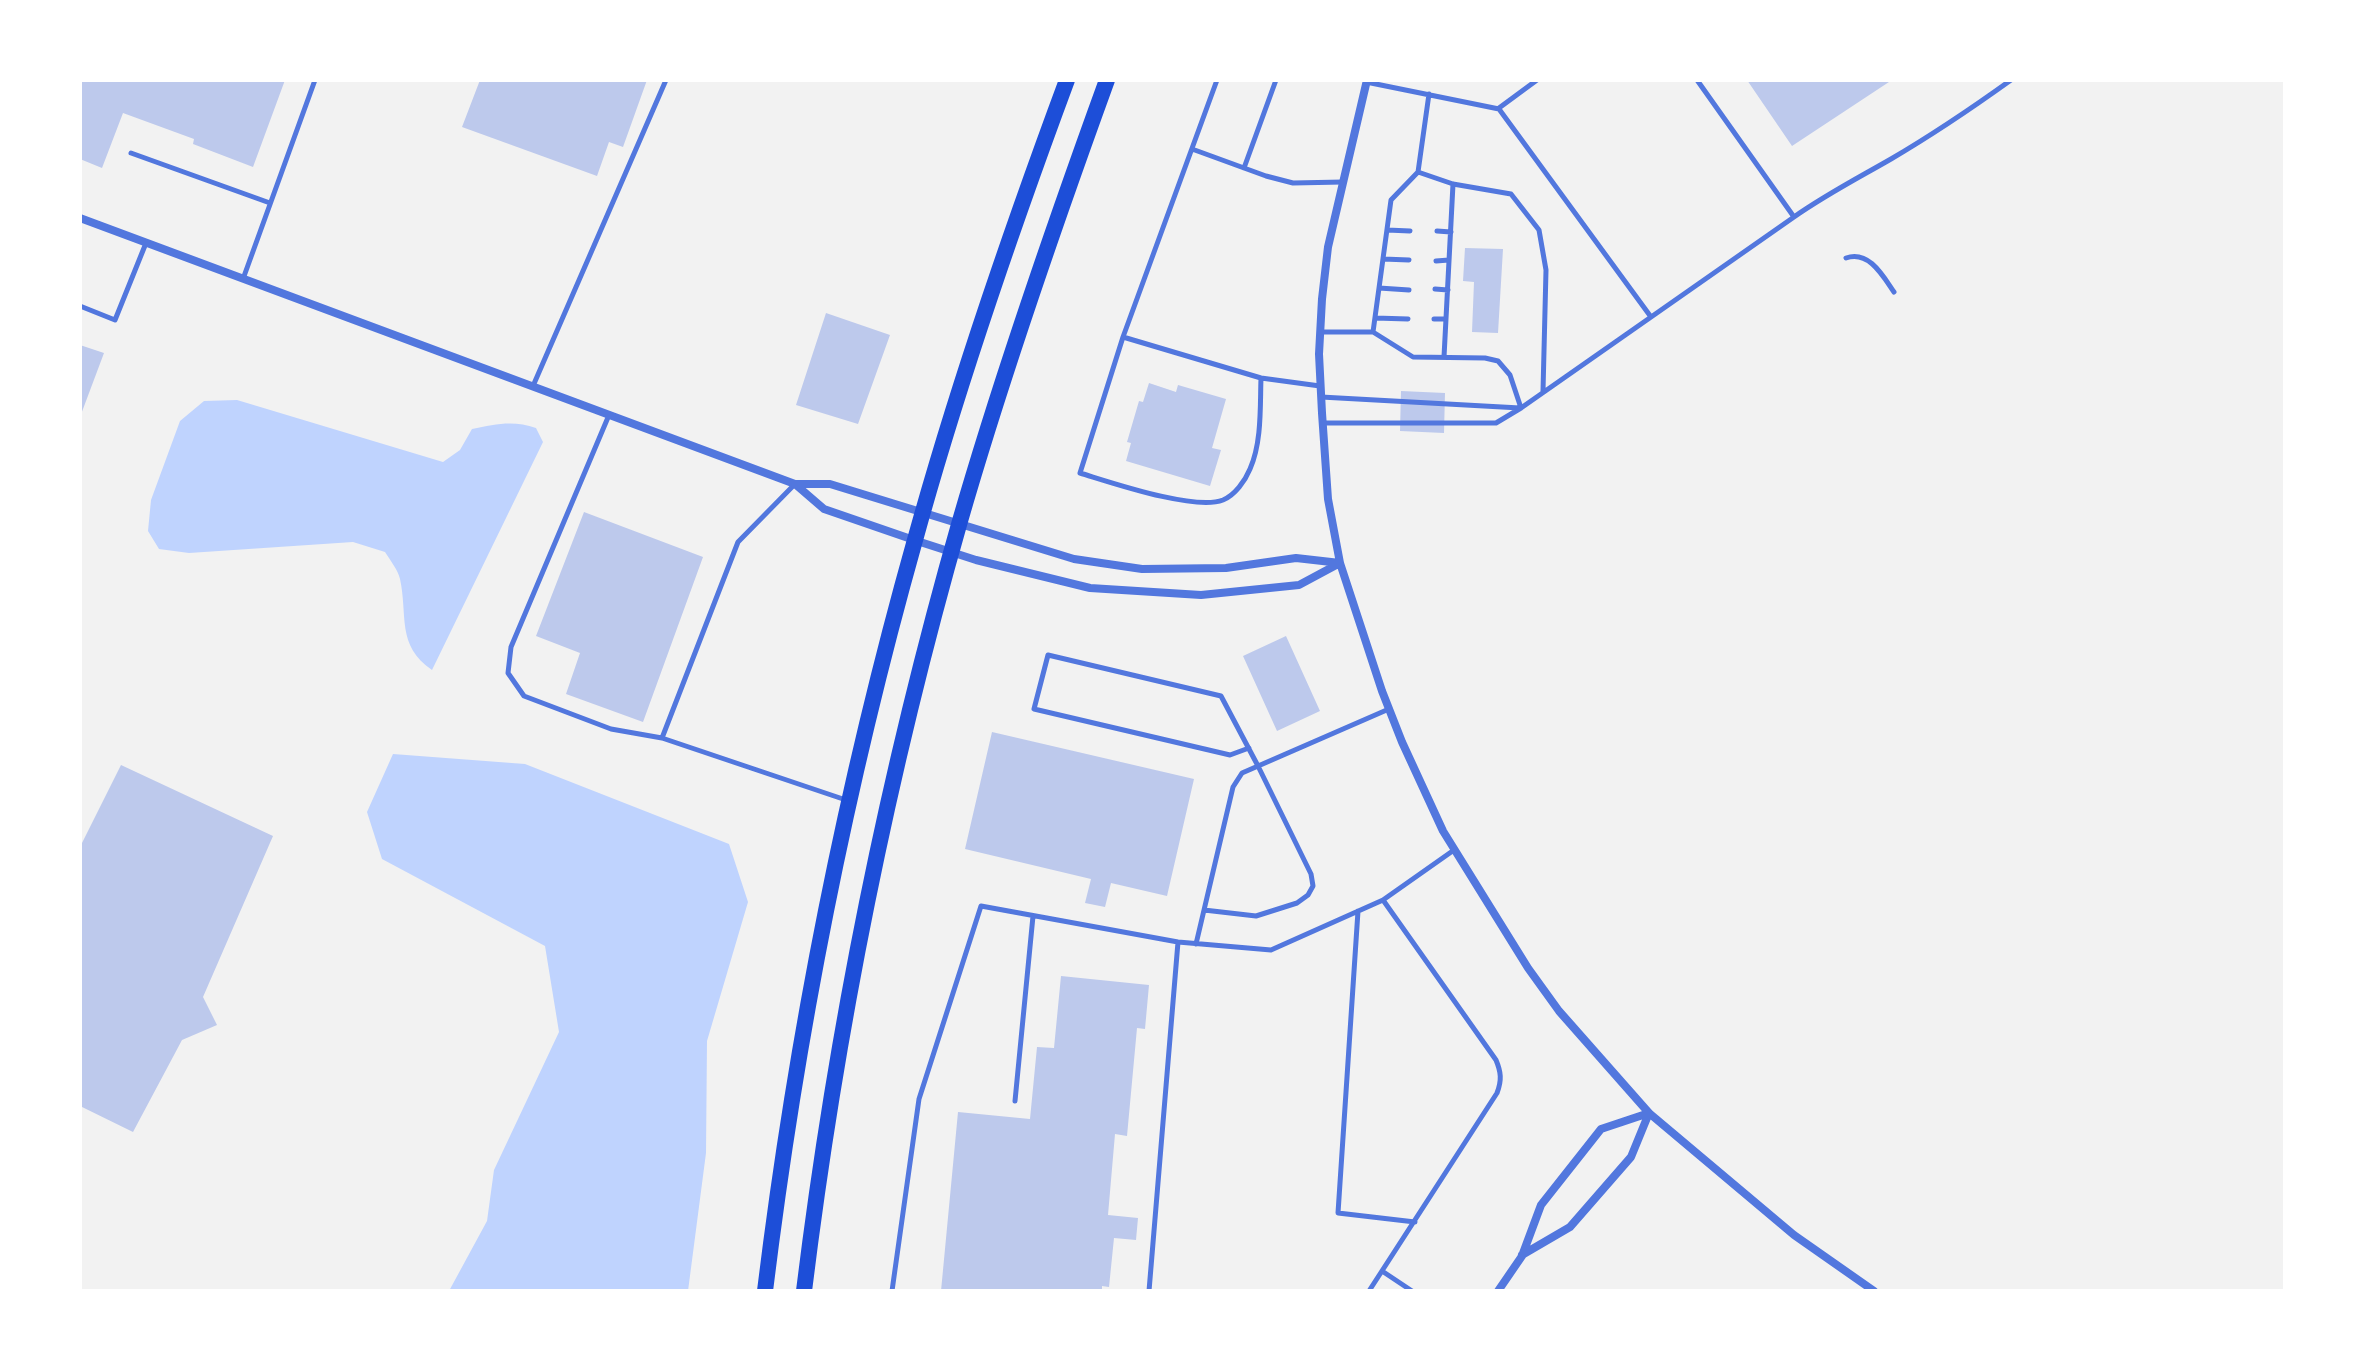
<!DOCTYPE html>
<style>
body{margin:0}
#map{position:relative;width:2365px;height:1371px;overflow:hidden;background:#f2f2f2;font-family:"DM Sans",sans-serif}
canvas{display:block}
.frame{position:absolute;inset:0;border:82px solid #fff;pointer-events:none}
</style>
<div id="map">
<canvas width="2365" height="1371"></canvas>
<div class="frame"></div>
</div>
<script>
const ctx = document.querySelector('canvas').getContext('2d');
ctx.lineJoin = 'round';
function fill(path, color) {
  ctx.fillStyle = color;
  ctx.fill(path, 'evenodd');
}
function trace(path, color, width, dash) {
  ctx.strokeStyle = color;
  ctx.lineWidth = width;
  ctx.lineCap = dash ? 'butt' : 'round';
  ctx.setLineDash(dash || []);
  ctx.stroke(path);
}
fill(new Path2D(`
 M237,400l206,62 17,-12 12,-21c23,-5 42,-9 64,-1l7,14 -111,228c-36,-25 -24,-54 -32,-91 -2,-9 -10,-19 -15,-27l-32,-10 -164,11 -30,-4 -11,-18 3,-31 29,-79 24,-20z
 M393,754l132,10 204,80 19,58 -41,139 -1,112 -18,138h-239l38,-70 7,-51 65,-138 -14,-86 -163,-87 -15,-47z`), '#bfd3fe');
fill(new Path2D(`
 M80,80h205l-32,87 -60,-23 1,-5 -71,-26 -21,55 -22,-9z
 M480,80h167l-24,67 -14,-5 -12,34 -135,-49z
 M1747,80h145l-100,66z
 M1465,248l38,1 -5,84 -26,-1 2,-50 -11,-1z
 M826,313l64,22 -32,89 -62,-19z
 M80,345l24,8 -24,64z
 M1149,383l27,9 2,-7 48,14 -14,49 9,2 -11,36 -84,-25 5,-18 -4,-1 12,-41 4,1z
 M1401,391l44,2 -1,40 -44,-2z
 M584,512l119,45 -60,165 -77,-28 14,-41 -44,-17z
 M1286,636l34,75 -43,20 -34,-75z
 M992,732l202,47 -27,117 -56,-13 -6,24 -20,-4 6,-24 -126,-30z
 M121,765l152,71 -70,161 14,28 -35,15 -49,92 -53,-26v-259z
 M1061,976l88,9 -4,44 -8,-1 -10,108 -12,-2 -7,81 30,3 -2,22 -22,-2 -5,49 -7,-1v5h-161l17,-179 72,7 7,-72 17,1z`), '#bdc9ec');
trace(new Path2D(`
 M1217,80l-94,257 138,41 59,8
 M1366,82l133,27 152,208
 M1499,108l38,-28
 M1192,149l74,27 27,7 50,-1
 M131,153l139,50
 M1244,168l32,-88
 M1418,172l35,12 58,10 28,36 7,40 -3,121
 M1794,217c31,-22 64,-39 97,-58 41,-24 81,-51 120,-79
 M1387,230l23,1
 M1437,231l14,1
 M1846,258c23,-8 37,18 48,34
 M1383,259l26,1
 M1436,261l13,-1
 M243,279l72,-199
 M1379,288l30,2
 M1435,289l13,1
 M80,306l35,14 31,-77
 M1375,318l33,1
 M1434,319h12
 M1320,332h53l40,25 72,1 13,3 12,14 11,33 273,-191 -97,-137
 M1373,332l18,-132 27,-28 11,-78
 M1123,337l-43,136c30,9 114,38 143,27 12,-5 22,-19 27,-31 12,-27 10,-63 11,-91
 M1444,357l9,-173
 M533,386l133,-306
 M1321,397l199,11
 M609,415l-98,232 -3,26 16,23 87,33 51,9 184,62
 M1322,423h174l25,-15
 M662,738l76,-196 56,-57
 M1204,910l52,6 41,-13 11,-8 5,-9 -2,-12 -53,-108 -37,-70 -173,-41 -14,54 196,46 19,-7
 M1358,911l-20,302 77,9
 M1196,944l37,-157 9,-14 147,-64
 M1015,1101l18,-185
 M1382,1271l30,20
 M892,1291l27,-192 62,-193 197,36 93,8 112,-50
 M1149,1291l29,-349
 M1369,1291l128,-198c5,-13 4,-21 -1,-33l-113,-160 71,-50`), '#5277de', 5);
trace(new Path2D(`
 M1367,80l-39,167 -6,52 -3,55 3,59 6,86 12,64 42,128 20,51 41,89 85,137 31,43 90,102 145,122 80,56
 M80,218l715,266 29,25 90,31 62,20 114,28 111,7 98,-10 41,-22
 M795,484h35l244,75 68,10 84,-1 70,-10 44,5
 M1522,1255l48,-28 61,-70 18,-44
 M1498,1291l24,-35 19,-51 60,-76 48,-16`), '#5277de', 8);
trace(new Path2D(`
 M765,1291c31,-253 81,-506 150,-751 43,-156 96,-309 152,-460
 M804,1291c32,-260 84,-518 156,-770 43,-149 94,-295 147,-441`), '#1d4ed8', 16);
</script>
